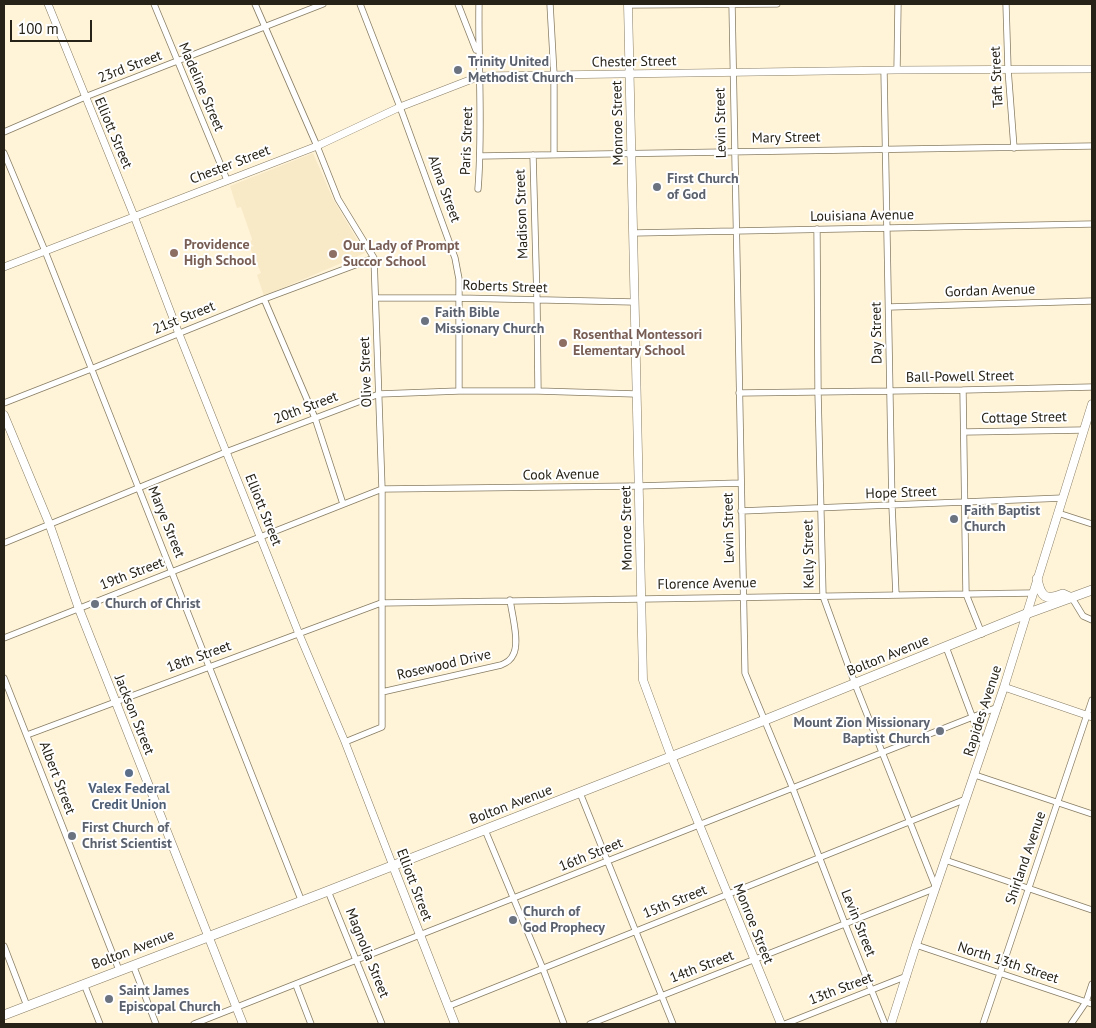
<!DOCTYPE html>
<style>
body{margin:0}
#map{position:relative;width:1096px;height:1028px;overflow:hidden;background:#fff3d8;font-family:"PT Sans",sans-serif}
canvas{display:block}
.frame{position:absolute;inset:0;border:5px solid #262218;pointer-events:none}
.scale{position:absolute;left:10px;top:20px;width:82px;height:22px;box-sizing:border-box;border:2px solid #262218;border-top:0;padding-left:6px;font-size:15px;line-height:18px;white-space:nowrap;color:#262218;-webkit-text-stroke:4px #fff;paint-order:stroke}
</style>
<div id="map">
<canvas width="1096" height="1028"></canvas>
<div class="frame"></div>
<div class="scale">100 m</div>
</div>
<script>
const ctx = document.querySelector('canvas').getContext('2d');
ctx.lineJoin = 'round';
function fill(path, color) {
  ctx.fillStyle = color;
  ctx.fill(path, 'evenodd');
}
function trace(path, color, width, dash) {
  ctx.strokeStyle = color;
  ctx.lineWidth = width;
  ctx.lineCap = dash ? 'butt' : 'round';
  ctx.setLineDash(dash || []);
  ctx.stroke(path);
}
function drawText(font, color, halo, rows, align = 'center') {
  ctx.font = font + ' "PT Sans",sans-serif';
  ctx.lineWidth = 4;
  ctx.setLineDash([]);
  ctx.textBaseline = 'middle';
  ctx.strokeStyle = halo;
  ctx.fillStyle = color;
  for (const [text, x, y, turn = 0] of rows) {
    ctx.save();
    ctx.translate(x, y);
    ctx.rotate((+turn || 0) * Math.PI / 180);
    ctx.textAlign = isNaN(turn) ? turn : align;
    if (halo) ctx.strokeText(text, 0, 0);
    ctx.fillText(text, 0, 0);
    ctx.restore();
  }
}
fill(new Path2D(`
 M313,153l20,46 32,54 -101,43 -7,-21 4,-2 -11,-25 4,-2 -4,-3 2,-4 -11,-32 -4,1 -7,-22z`), '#f9eac7');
const minor = new Path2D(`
 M154,4l73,176
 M255,4l62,142 21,53 36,59 8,231v238l-37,15
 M360,4l40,103 55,151 4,21v112
 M458,4l18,46
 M550,4l4,71v80
 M732,4l13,669 48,116 52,135 40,100
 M1006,4l2,65 6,79
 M628,5l149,-1
 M897,70l1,-66
 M884,71l8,435 4,89
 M4,132l81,-35 238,-93
 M4,153l41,98 257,651
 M533,155l4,146 1,90
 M480,156l612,-10
 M478,189c5,-62 0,-123 1,-185
 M633,233l459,-9
 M376,298h83l175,4
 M264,299l51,119 28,86
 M889,307l203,-6
 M963,390l3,204 16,40
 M739,393l224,-3 129,-3
 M4,403l87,-34 173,-70 110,-41
 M964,432l120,-2
 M741,511l322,-13
 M1058,513l34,11
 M4,543l222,-91 153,-58 80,-3h79l98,3
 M1072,598l11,18 9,4
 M4,638l378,-149 256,-3 103,-3
 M946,647l38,101
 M4,678l115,292
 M382,692l119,-27c5,-2 10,-5 12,-10 7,-11 -1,-41 -3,-55
 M27,735l354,-132 652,-10
 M975,775l117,39
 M580,793l93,231
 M485,830l58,139 21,55
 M945,860l147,50
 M328,891l54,133
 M916,945l176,59
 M4,946l23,60
 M133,965l23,59
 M84,984l16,40
 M296,985l15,39
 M449,1006l517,-207
 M194,1024l804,-317
 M590,1024l346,-136 -81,-204 -32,-88 -5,-204 -1,-163
 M785,1024l122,-48
 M983,1024l109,-324
 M1071,1024l15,-22 6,-18`);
const tertiary = new Path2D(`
 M48,4l86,212 45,118 120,300 46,108 48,124
 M4,267l313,-121 83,-39 80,-31 417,-6 195,-1
 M1004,687l88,30`);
const secondary = new Path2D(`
 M628,4l15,676 28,76 110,268
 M4,415l45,108 30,86 164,415
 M393,866l62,158
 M891,1024l25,-79 88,-258 88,-283`);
const primary = new Path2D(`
 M1037,579c4,18 8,22 26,15l9,4
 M4,1015l324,-124 442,-173 256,-104 66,-24`);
trace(minor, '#877d64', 7);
trace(tertiary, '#877d64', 8);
trace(secondary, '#877d64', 9);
trace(primary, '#877d64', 10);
trace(minor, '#fff', 5.5);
trace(tertiary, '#fff', 7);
trace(secondary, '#fff', 8);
trace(primary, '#fff', 9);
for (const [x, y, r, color] of [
 [458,70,5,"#6b7280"],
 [657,187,5,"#6b7280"],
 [174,253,5,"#8d6e63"],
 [333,254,5,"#8d6e63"],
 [425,321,5,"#6b7280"],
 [563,343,5,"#8d6e63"],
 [954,519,5,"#6b7280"],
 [95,604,5,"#6b7280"],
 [940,731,5,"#6b7280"],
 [129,773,5,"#5c6f8a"],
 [72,836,5,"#6b7280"],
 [513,920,5,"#6b7280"],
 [109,999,5,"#6b7280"]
]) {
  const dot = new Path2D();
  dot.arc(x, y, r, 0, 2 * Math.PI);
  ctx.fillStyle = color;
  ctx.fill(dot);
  trace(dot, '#fff', 2);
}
drawText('bold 14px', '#5b616d', '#fff', [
 ["Trinity United",468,62],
 ["Methodist Church",468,78],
 ["First Church",667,179],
 ["of God",667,195],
 ["Faith Bible",435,313],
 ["Missionary Church",435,329],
 ["Faith Baptist",964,511],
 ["Church",964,527],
 ["Church of Christ",105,604],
 ["Mount Zion Missionary",930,723,"right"],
 ["Baptist Church",930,739,"right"],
 ["First Church of",82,828],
 ["Christ Scientist",82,844],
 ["Church of",523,912],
 ["God Prophecy",523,928],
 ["Saint James",119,991],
 ["Episcopal Church",119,1007]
], 'left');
drawText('14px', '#262218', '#fff', [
 ["Chester Street",634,62,-1],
 ["23rd Street",130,67,-21],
 ["Taft Street",997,77,-93],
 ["Madeline Street",201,87,67],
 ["Monroe Street",618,123,-91],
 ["Levin Street",721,123,-91],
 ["Elliott Street",113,133,67],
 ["Mary Street",786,138,-1],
 ["Paris Street",467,141,-88],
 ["Chester Street",230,165,-21],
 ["Alma Street",444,189,70],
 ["Madison Street",522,214,-92],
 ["Louisiana Avenue",862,216,-1],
 ["Roberts Street",505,287,2],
 ["Gordan Avenue",990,291,-2],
 ["21st Street",184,318,-22],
 ["Day Street",877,333,-91],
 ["Olive Street",366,372,-92],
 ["Ball-Powell Street",960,377,-1],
 ["20th Street",306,408,-21],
 ["Cottage Street",1024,418,-1],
 ["Cook Avenue",561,475,-1],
 ["Hope Street",901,493,-2],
 ["Elliott Street",263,510,68],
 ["Marye Street",166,522,68],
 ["Monroe Street",627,528,-91],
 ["Levin Street",729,528,-91],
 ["Kelly Street",809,554,-91],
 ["19th Street",132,574,-21],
 ["Florence Avenue",707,584,-1],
 ["Bolton Avenue",888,656,-22],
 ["18th Street",199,657,-20],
 ["Rosewood Drive",444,665,-13],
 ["Rapides Avenue",983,711,-72],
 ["Jackson Street",134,715,68],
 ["Albert Street",57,778,69],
 ["Bolton Avenue",511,805,-21],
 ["16th Street",591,855,-22],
 ["Shirland Avenue",1026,858,-71],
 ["Elliott Street",414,885,69],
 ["15th Street",675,902,-22],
 ["Levin Street",858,923,68],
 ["Monroe Street",753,924,68],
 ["Bolton Avenue",133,950,-21],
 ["Magnolia Street",367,953,68],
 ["North 13th Street",1008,963,18],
 ["14th Street",702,967,-21],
 ["13th Street",841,989,-21]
]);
drawText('bold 14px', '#785e54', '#fff', [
 ["Providence",184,245],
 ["High School",184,261],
 ["Our Lady of Prompt",343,246],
 ["Succor School",343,262],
 ["Rosenthal Montessori",573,335],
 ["Elementary School",573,351]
], 'left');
drawText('bold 14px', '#4e5e75', '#fff', [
 ["Valex Federal",129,789],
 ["Credit Union",129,805]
]);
</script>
